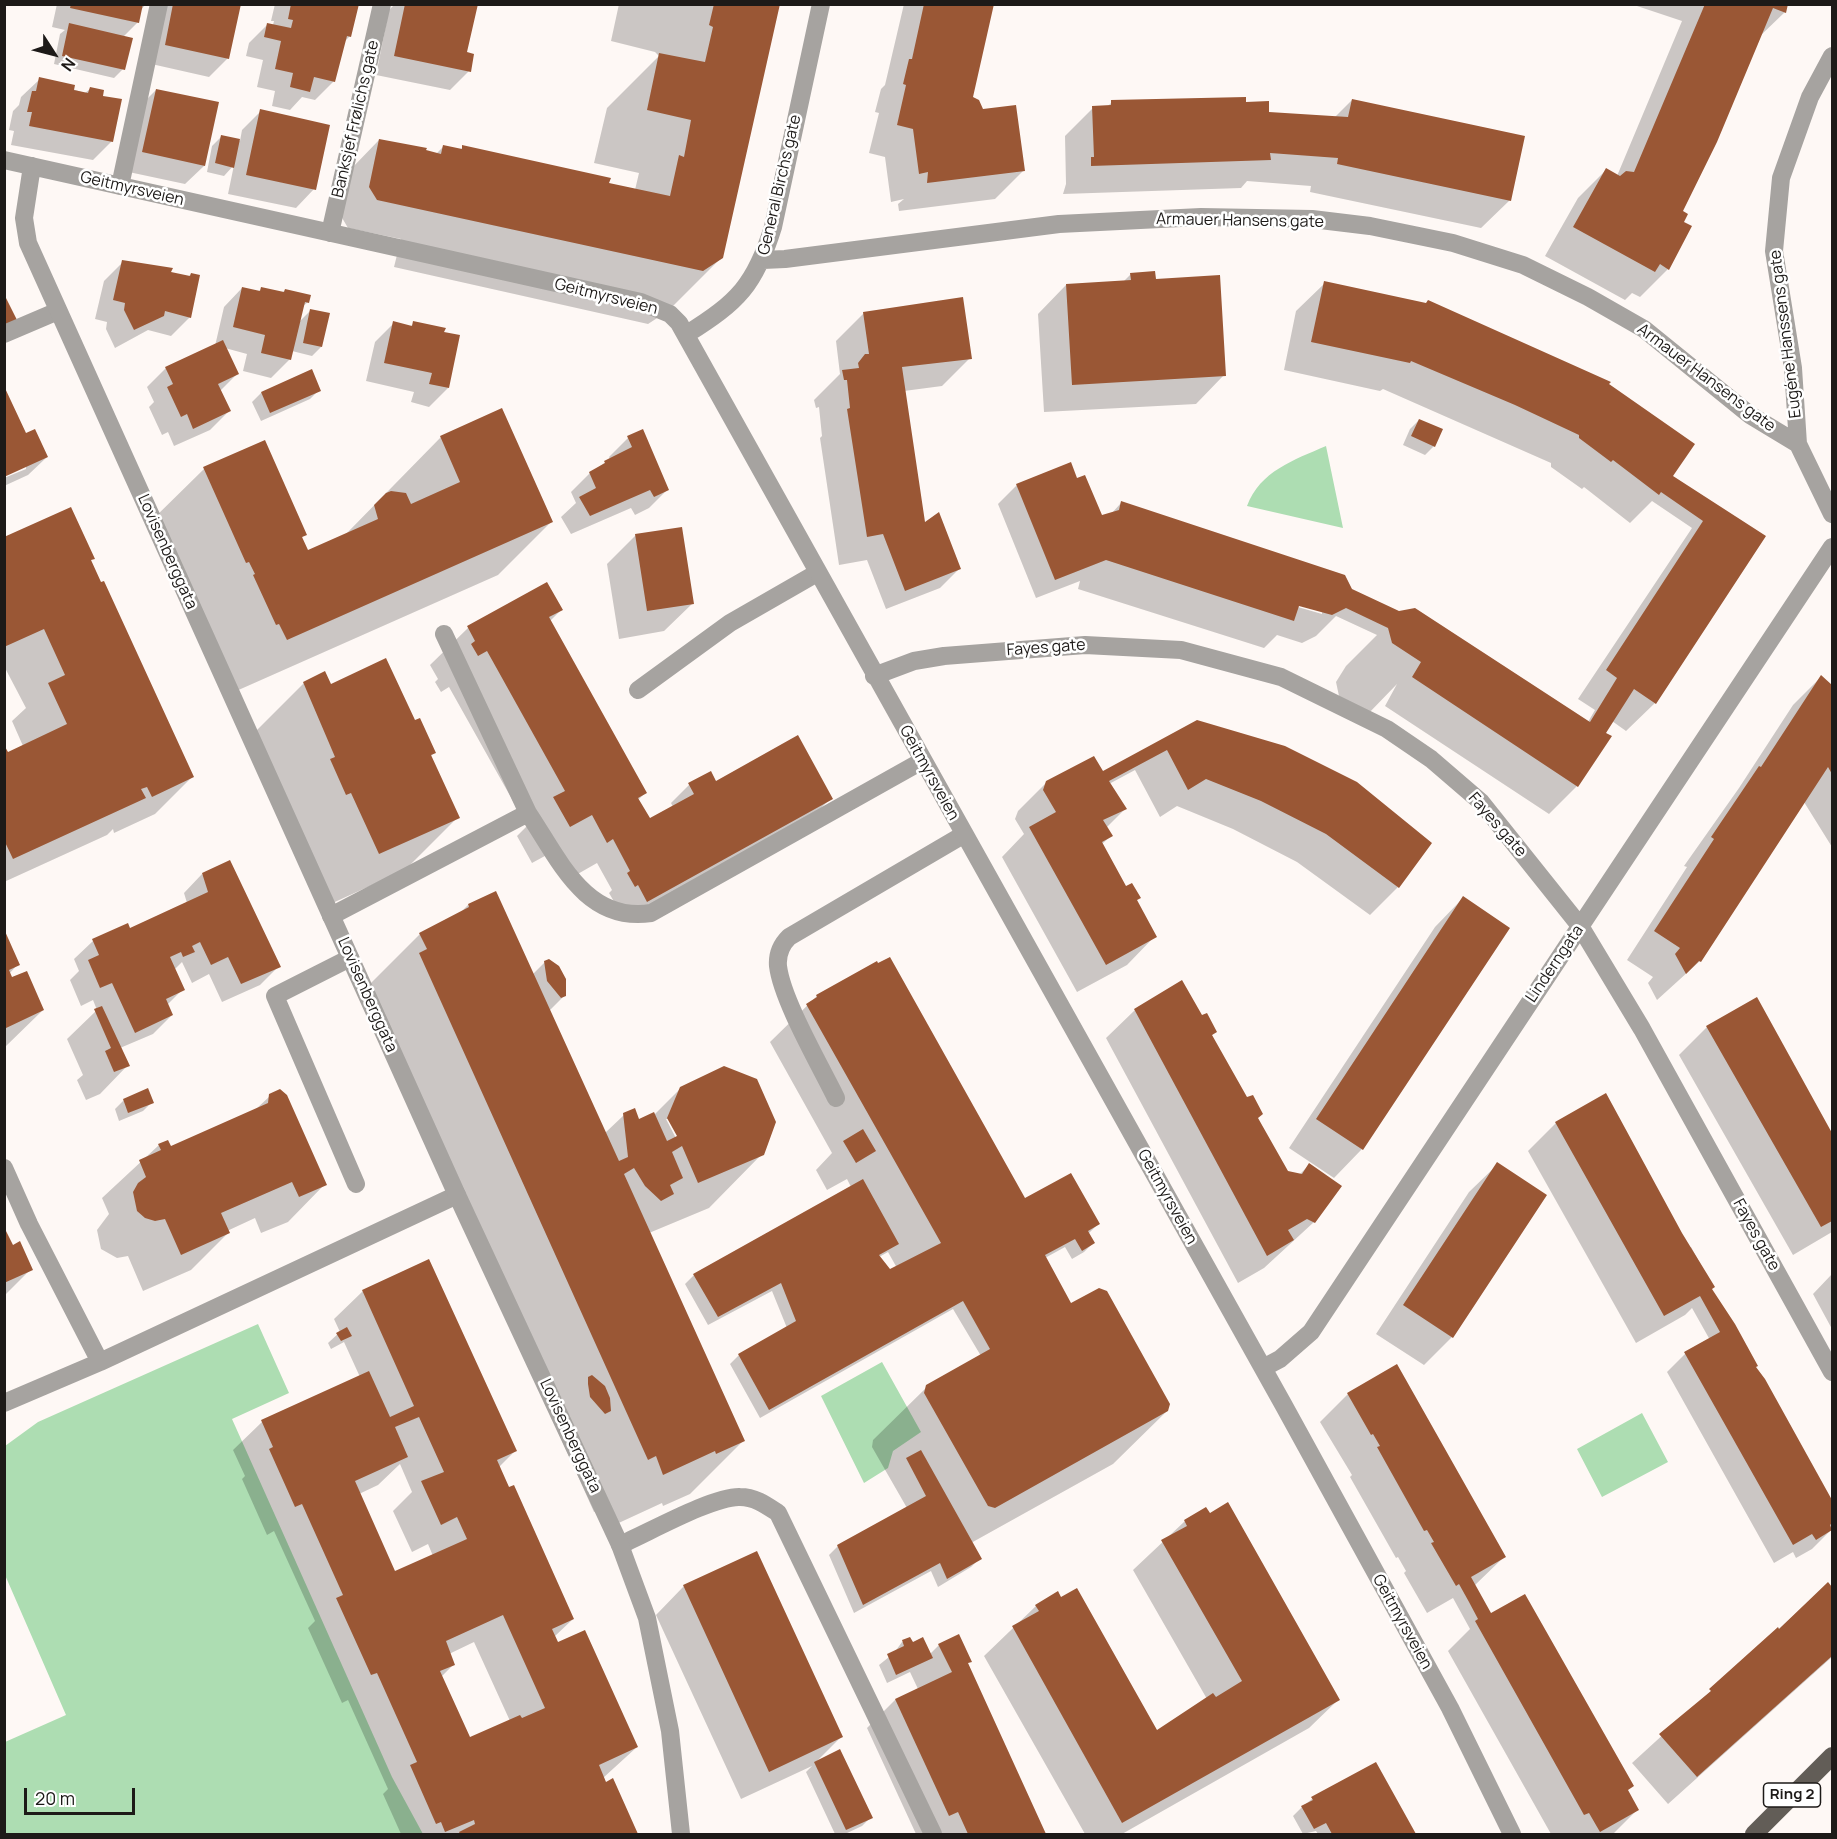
<!DOCTYPE html>
<meta charset="utf-8">
<style>
body{margin:0}
#map{position:relative;width:1837px;height:1839px;overflow:hidden;background:#fef8f5;font-family:Manrope,sans-serif}
canvas{display:block}
.frame{position:absolute;inset:0;border:6px solid #1d1a18;pointer-events:none}
.north{position:absolute;left:24px;top:24px;width:60px;height:60px;-webkit-text-stroke:4px #fff;paint-order:stroke;rotate:126deg;font-size:16px;font-weight:700;line-height:24px;text-align:center;color:#1d1a18}
.north::after{content:'';display:block;margin:auto;width:21px;height:27px;background:#1d1a18;clip-path:polygon(50% 0,100% 100%,50% 72%,0 100%)}
.scale{position:absolute;left:24px;top:1788px;width:111px;height:27px;box-sizing:border-box;border:3px solid #1d1a18;border-top:0;padding-left:8px;font-size:18px;line-height:21px;white-space:nowrap;color:#1d1a18;-webkit-text-stroke:4px #fff;paint-order:stroke}
</style>
<div id="map">
<canvas width="1837" height="1839"></canvas>
<div class="frame"></div>
<div class="north">N</div>
<div class="scale">20 m</div>
</div>
<script>
const ctx = document.querySelector('canvas').getContext('2d');
ctx.lineJoin = 'round';
function fill(path, color) {
  ctx.fillStyle = color;
  ctx.fill(path, 'evenodd');
}
function trace(path, color, width, dash) {
  ctx.strokeStyle = color;
  ctx.lineWidth = width;
  ctx.lineCap = dash ? 'butt' : 'round';
  ctx.setLineDash(dash || []);
  ctx.stroke(path);
}
function drawText(font, color, halo, rows, align = 'center') {
  ctx.font = font + ' Manrope,sans-serif';
  ctx.lineWidth = 5;
  ctx.setLineDash([]);
  ctx.textBaseline = 'middle';
  ctx.strokeStyle = halo;
  ctx.fillStyle = color;
  for (const [text, x, y, turn = 0] of rows) {
    ctx.save();
    ctx.translate(x, y);
    ctx.rotate((+turn || 0) * Math.PI / 180);
    ctx.textAlign = isNaN(turn) ? turn : align;
    if (halo) ctx.strokeText(text, 0, 0);
    ctx.fillText(text, 0, 0);
    ctx.restore();
  }
}
fill(new Path2D(`
 M1326,446l17,82 -96,-22c13,-35 47,-46 79,-60z
 M258,1324l31,69 -57,26 160,358 31,57h-418v-92l61,-27 -61,-140v-129l33,-24z
 M882,1362l39,70 -28,19 -5,17 -24,15 -43,-87z
 M1642,1413l26,49 -66,35 -25,-48z`), '#adddb2');
fill(new Path2D(`
 M57,4h89l-6,7 -2,11 -15,15v32l-9,9 -60,-14 6,-30 5,-4 -13,-3z
 M159,4h80l-11,54 -19,19 -62,-14z
 M275,4h82l-7,32 -6,6 -10,39 -19,19 -13,-3 -12,13 -18,-4 3,-15 -18,-4 6,-27 -17,-4 3,-13 19,-19 5,1 1,-4h-3z
 M395,4h76l-5,49 3,18 -19,19 -74,-15 13,-65z
 M619,4h160l-57,253 -54,54 -20,13 -254,-57 7,-28 -53,-11 -7,-12 10,-47 28,-29 57,14 8,-8 16,4 3,-3 172,43 4,-17 -45,-10 13,-55 52,-52 -4,-4 -44,-11z
 M904,4h88l-21,94 52,73 -28,28 -96,12 -1,-7 6,-5 -13,3 -6,-45 -16,-4 10,-40 -4,-1 6,-23 4,-4z
 M1631,4h156l-2,8 -26,25 -78,175 -13,57 -28,28 -8,-4 -7,7 -80,-44 33,-58 28,-28 11,6 65,-155z
 M40,79l45,14 5,-4 11,8 11,44 -19,19 -82,-15 3,-14 -5,-1 4,-19 6,-6 2,-8z
 M156,90l48,76 -19,18 -61,-13 13,-62z
 M1352,100l158,100 -29,28 -171,-36 1,-6 -64,-5 -6,7 -178,6 3,-10 -1,-48 28,-28 14,-1 5,-5 132,1 23,11 67,4z
 M261,111l53,78 -18,19 -68,-14 6,-29 -10,11 -17,-4 5,-26 9,-9 19,4 2,-11z
 M123,262l65,15 3,-3 -1,43 -19,19 -23,-6 -33,18 -9,-19 1,-7 -12,-3 9,-38z
 M1131,274l23,6 70,95 -28,29 -152,8 -6,-98 28,-29 57,-3z
 M1325,283l283,102 59,97 47,24 -59,197 -29,28 -14,-10 -35,65 -28,28 -164,-108 12,-22 -30,31 -28,-19 -3,-14 10,-16 31,-31 -41,-19 -20,20 -14,7 -25,-8 -13,13 -186,-59 2,-8 -44,17 -38,-94 19,-19 59,-5 25,37 10,-3 10,-11 230,87 237,132 7,-12 -17,-11 114,-171 -40,-27 -22,22 -46,-36 -2,2 -31,-22v-4l-168,-74 -3,2 -96,-21 12,-59zM1292,602l30,9v3l-31,-9z
 M242,288l16,4 3,-3 21,4 3,-3 23,12 -6,5 -3,15 12,-12 10,37 -9,9 -20,-5 -2,8 -19,19 -28,-7 4,-17 -22,-6 12,26 -17,17 9,20 -19,19 -36,16 -6,-14 -6,3 -13,-28 5,-5 -7,-15 19,-19 49,-22 9,-39z
 M864,313l106,45 -28,28 -38,5 20,134 35,44 -19,19 -54,21 -19,-49 -28,5 -19,-127 2,-2 -3,-29 -3,1 -2,-8 26,-26 -4,-33z
 M394,323l16,4 4,-4 34,65 -19,19 -18,-5 3,-10 -48,-11 9,-39z
 M319,390l-9,9 -49,22 -9,-19 9,-9z
 M1419,420l15,26 -9,9 -22,-10 7,-16z
 M642,431l26,58 -19,19 -14,7 -4,-7 -60,26 -10,-17 15,-14 -5,-11 19,-19 20,-14 -1,-2 19,-19z
 M25,435l22,22 -19,18 -24,11v-8l22,-9z
 M441,437l110,85 -53,53 -264,117 -84,-170 54,-53 60,-27 41,92 -4,5 6,13 39,-18z
 M636,535l57,68 -29,28 -45,8 -12,-75z
 M4,539l89,19 -3,3 102,216 -37,37 -41,19 -1,-4 -6,6 -103,47v-134l3,6 16,-8 -11,-25 14,-13 -22,-42z
 M546,584l15,26 -11,11 95,172 -7,7 5,23 30,-16 -2,-4 18,-18 27,-2 115,15 -19,19 -184,103 -12,-15 -7,-12 3,-3 -15,-27 -28,16 -15,-28 -22,12 -15,-27 10,-10 -78,-139 -8,5 -6,-10 3,-3 -8,-14 38,-37z
 M1821,677l11,10v160l-28,-45 -104,159 -43,39 -9,-17 5,-6 -26,-17 60,-93 -3,-1 55,-78 54,-83z
 M304,683l26,3 84,36 20,31 -4,4 28,60 -53,53 -79,36 -75,-170z
 M1197,721l201,166 -28,28 -73,-53 -64,-33 -56,-23 -17,11 -25,-47 -26,14 16,25 -19,19 5,8 -9,8 23,44 14,10 -3,3 19,35 -28,29 -50,27 -75,-135 22,-23 -9,-15 3,-8 29,-29 56,-9z
 M202,874l77,92 -19,19 -38,17 -13,-28 -17,9 -10,-21 -8,8 9,19 -16,16 5,10 -19,19 -33,14 8,17 -28,29 -14,6 -9,-20 6,-5 -16,-36 30,-29 -4,-10 -12,6 -11,-26 9,-9 -5,-12 19,-18 36,-11 58,-27 -3,-10z
 M1463,898l-101,251 -28,29 -45,-30 146,-221z
 M468,905l64,70 13,-13 19,34 -15,15 56,122 19,-18 14,6 16,-6 27,-27 81,66 -53,54 -60,25 94,208 -53,53 -27,12 -1,-3 -52,24 -8,-18 -8,3 -227,-505v-20l53,-53 39,-20zM666,1119h4l12,23 -3,2z
 M4,933l14,31 -9,10 2,5 32,31 -39,38z
 M817,996l207,203 74,25 -10,10 5,9 -9,9 -12,7 -7,-12 -20,11 24,45 98,108 -54,53 -142,79 9,15 -9,9 -33,20 -7,-16 -77,42 -25,-58 9,-9 69,-38 -35,-61 1,-7 54,-53 54,-31 -28,-47 -193,109 -30,-54 9,-9 48,-27 -15,-37 -64,34 -23,-41 9,-9 157,-88 -4,-8 -20,11 -11,-20 16,-17 -62,-111zM888,1252l9,16 -7,3 -11,-14z
 M1756,999l76,137v96l-39,23 -114,-200 28,-28z
 M1135,1010l66,7 14,15 -4,4 76,136 12,3 10,-10 5,57 -50,46 -26,15 -132,-245z
 M270,1096l55,88 -37,38 -27,11 -6,-15 -28,13 1,2 -37,37 -48,21 -15,-35 -11,2 -16,-9 -4,-19 12,-16 -7,-16 57,-53 12,3 84,-38z
 M124,1100l28,2 -9,9 -24,10 -4,-12z
 M1556,1123l133,125 2,-1 22,40 -2,2 121,214 -1,27 -19,19 -16,9 -3,-6 -19,11 -107,-191 18,-18 25,-14 -18,-32 -7,7 -49,28 -108,-192z
 M1498,1164l-46,173 -28,28 -48,-31 93,-142z
 M4,1230l8,17 19,22 -27,27z
 M1832,1274v55l-19,-35z
 M363,1291l152,160 -16,16 74,152 -19,18 83,110 -34,31 3,6 6,-3 24,53h-235l-18,-40 5,-5 -40,-89 -6,3 -34,-75 7,-7 -41,-90 -7,4 -25,-56 3,-3 -12,-26 29,-28 98,-45 -16,-35 -13,7 -3,-6 12,-11 -6,-13zM400,1464l12,28 -19,19 19,41 16,-8 5,12 -39,17 -35,-79 19,-9zM474,1642l36,79 -41,18 -28,-62 13,-13 -5,-10z
 M1348,1394l156,163 -30,29 16,29 137,176 10,19 -24,24h-62l-103,-183 22,-22 -17,-31 -26,15 -23,-40 2,-2 -8,-14 -2,1 -46,-81 2,-2 -32,-53z
 M1206,1509l132,191 -29,28 -187,106h-37l-101,-178 52,-50 121,126 50,-33 -74,-129 52,-49z
 M1828,1584l4,5v68l-164,147 -36,-41z
 M684,1586l157,151 -25,25 55,55 -9,9 -17,8h-10l-29,-62 6,-6 -71,33 -85,-184z
 M910,1639l2,5 17,11 10,-10 31,16 -3,3 78,170h-129l-49,-106 28,-28 23,-11 -8,-17 -23,11 -8,-18 15,-12 8,-11z
 M1375,1764l39,70h-96l-2,-3 -13,3 -10,-18 9,-9 10,-8z`), '#0003');
fill(new Path2D(`
 M71,4h72l-4,19 -69,-15z
 M173,4h68l-12,55 -64,-14z
 M291,4h68l-8,33 -4,-1 -12,46 -21,-5 -4,15 -20,-5 3,-14 -18,-4 6,-28 -17,-4 3,-14 24,5 2,-8 -5,-1z
 M405,4h73l-11,48 7,2 -3,18 -77,-16z
 M714,4h66l-57,254 -20,13 -326,-71 -8,-13 10,-48 48,9 -1,2 15,4 2,-9 19,4v-4l149,33 -2,5 61,13 9,-41 5,2 7,-37 -44,-10 12,-57 46,9 8,-35 -4,-2z
 M924,4h70l-21,93 6,3 4,9 33,-4 9,66 -98,12 1,-11 -9,2 -6,-45 -16,-4 9,-40 -3,-1 6,-25h3z
 M1705,4h83l-2,9 -13,-5 -56,134 -34,69 5,3 -4,8 8,4 -23,44 -9,-6 -5,8 -82,-45 33,-59 14,8 6,-5 8,1z
 M69,23l64,15 -8,32 -63,-14z
 M39,77l36,8 -1,5 14,3 2,-6 14,3 -1,6 19,3 -9,43 -84,-16 3,-14h-5l5,-21h4z
 M156,89l63,13 -14,64 -63,-14z
 M1246,97v5l23,-1v11l79,5 4,-18 173,37 -14,65 -174,-37 1,-6 -68,-5 1,7 -180,6v-9h3l-2,-51 19,-1v-5z
 M260,109l70,16 -14,65 -70,-15z
 M221,135l19,4 -6,29 -19,-5z
 M122,260l51,8 -2,4 19,4 1,-3 9,2 -9,43 -26,-7 -1,5 -30,14 -10,-20 1,-7 -12,-3z
 M1155,271l1,8 64,-4 6,101 -154,9 -6,-101 65,-4 -1,-7z
 M1324,281l102,22 2,-3 183,82 -2,2 86,60 -22,32 93,60 -110,168 -22,-15 -28,44 6,3 -34,51 -166,-110 9,-15 -29,-19 -4,-15 -42,-20 -14,7 -33,-9 -5,15 -188,-61 -51,20 -39,-96 55,-22 6,16 8,-3 17,40 17,-5 2,-9 224,74 7,14 47,22 16,-3 175,114 27,-44 -11,-8 97,-149 -42,-29 -2,3 -46,-35 -2,2 -32,-24v-3l-64,-30 -104,-44 -1,2 -99,-21z
 M242,287l18,4 1,-4 23,5 1,-3 26,6 -2,8 -4,-1 -14,58 -30,-7 4,-18 -32,-8z
 M4,294l13,26 -13,6z
 M963,297l9,62 -70,8 23,155 14,-10 22,57 -56,22 -22,-57 -16,3 -20,-128 3,-1 -3,-28h-3l-2,-10 17,-2 -1,-5 7,-9h4l-6,-42z
 M310,309l20,4 -8,34 -19,-4z
 M393,321l19,5 1,-5 33,7 -2,4 16,3 -11,53 -20,-4 3,-11 -48,-10z
 M223,340l16,34 -21,10 13,27 -38,18 -6,-15 -6,3 -14,-30 6,-3 -8,-17z
 M312,369l9,22 -51,22 -9,-21z
 M4,386l22,47 9,-4 13,28 -44,20z
 M502,408l51,114 -266,118 -8,-16 -3,1 -23,-50 2,-1 -6,-12 -3,1 -43,-96 62,-27 42,95 -5,2 6,13 70,-31 -4,-14 12,-12 5,-2 15,2 5,11 49,-22 -20,-46z
 M1419,419l24,10 -8,18 -24,-11z
 M643,429l26,61 -15,7 -4,-7 -60,26 -11,-19 17,-9 -7,-16 16,-9 -1,-2 28,-14 -5,-11z
 M71,507l24,52 -4,1 10,22 3,-1 90,196 -42,20 -5,-10 -6,2 5,9 -133,61 -9,-19v-95l4,7 59,-28 -19,-41 17,-8 -21,-46 -40,18v-110z
 M682,527l12,77 -47,7 -12,-77z
 M547,582l16,28 -14,7 98,176 -9,5 12,20 44,-24 -6,-11 23,-12 5,10 82,-46 35,64 -186,103 -9,-17 -3,2 -8,-14 3,-2 -17,-32 -6,4 -15,-28 -22,12 -17,-30 12,-6 -78,-140 -9,5 -7,-12 4,-3 -8,-15z
 M386,658l29,62 5,-2 16,35 -5,2 29,63 -81,36 -28,-61 -5,2 -16,-36 5,-2 -32,-75 22,-11 6,13z
 M1821,675l11,10v89l-4,-7 -127,195 -2,-1 -13,13 -11,-20 5,-6 -26,-17 60,-92 -3,-2 48,-71 2,1z
 M1197,720l88,26 72,36 75,61 -33,45 -73,-54 -65,-33 -55,-22 -18,11 -21,-40 -58,31 18,28 -24,11 10,16 -11,6 24,44 6,-3 9,15 -4,2 20,37 -51,28 -77,-138 27,-15 -13,-22 3,-9 48,-25 9,15z
 M230,860l51,107 -40,17 -13,-27 -17,8 -11,-23 -8,4 3,6 -12,5 -2,-5 -11,5 15,33 -19,9 7,16 -38,18 -23,-50 -12,5 -12,-28 11,-5 -7,-16 36,-16 2,5 78,-36 -6,-19z
 M496,891l123,270 9,-4 -5,-44 12,-5 4,11 15,-7 13,29 10,-5 -10,-18 13,-31 44,-21 33,13 19,43 -12,33 -66,28 -16,-37 -10,6 11,26 -13,7 4,9 -13,7 -16,-15 -11,-18 -10,6 121,267 -29,13 -1,-3 -52,24 -7,-19 -8,4 -229,-507 8,-4 -8,-16 50,-26 -1,-3z
 M1463,896l47,32 -147,222 -47,-31z
 M4,929l16,36 -11,5 3,7 15,-6 17,39 -40,19z
 M890,957l135,241 46,-25 29,51 -12,7 7,12 -13,8 -7,-12 -30,16 26,48 28,-15 8,3 63,113 -2,7 -173,97 -7,-2 -64,-113 2,-8 64,-36 -27,-48 -194,109 -31,-56 58,-33 -15,-38 -63,34 -25,-43 170,-95 36,65 -20,11 11,14 51,-26 -135,-239 11,-7 -1,-2 61,-34 1,2z
 M549,959l10,7 7,13v17l-5,2 -14,-17 -3,-20z
 M1182,980l20,35 5,-2 10,19 -5,3 35,62 6,-2 10,19 -5,4 30,53 14,3 7,-11 33,23 -27,37 -8,-4 -19,11 6,10 -27,16 -133,-247z
 M1757,997l75,136v88l-11,6 -115,-201z
 M102,1006l28,60 -16,6 -9,-21 6,-3 -17,-39z
 M148,1088l6,15 -26,10 -5,-14z
 M280,1089l7,6 40,90 -28,12 -7,-15 -71,31 9,20 -49,22 -16,-36 -10,2 -10,-3 -8,-7 -4,-19 5,-9 8,-6 -7,-17 22,-10 -3,-6 10,-4 3,6 97,-43 1,-9z
 M1606,1093l76,140 33,54 -3,2 23,35 23,42 -2,1 9,12 67,121v23l-2,2 2,5 -16,10 -4,-6 -19,11 -109,-193 36,-20 -20,-36 -36,20 -109,-194z
 M863,1129l13,22 -20,12 -13,-22z
 M1497,1162l50,33 -94,143 -50,-33z
 M4,1227l9,18 7,-4 13,29 -29,13z
 M429,1259l88,192 -20,9 12,27 5,-2 60,134 -22,10 6,13 27,-12 53,117 -39,18 7,17 7,-4 25,56h-178l-1,-2 16,-8 -1,-4 -29,12 -4,-10 -5,2 -26,-59 7,-3 -40,-89 -6,2 -35,-77 7,-3 -41,-91 -7,3 -26,-58 4,-2 -12,-27 108,-49 21,46 24,-11 -52,-116zM419,1417l25,55 -23,9 20,44 16,-8 10,22 -72,32 -40,-90 53,-24 -13,-30zM503,1615l42,93 -23,10 -2,-3 -50,22 -30,-66 15,-6 -9,-24z
 M347,1327l5,9 -11,5 -5,-8z
 M1397,1364l109,193 -35,20 20,36 34,-19 109,192 -6,4 11,20 -39,22 -11,-19 -5,2 -109,-194 3,-2 -9,-17 -10,-18 -3,2 -25,-43 3,-1 -7,-12 -3,1 -47,-84 3,-1 -7,-12 -2,1 -24,-42z
 M592,1375l13,11 5,12 1,13 -6,3 -15,-17 -2,-13v-7z
 M921,1450l61,109 -35,20 -7,-16 -77,42 -26,-60 89,-49 -20,-38z
 M1228,1502l112,198 -218,123 -110,-197 27,-15 -4,-6 23,-14 3,6 16,-9 80,142 56,-37 3,4 26,-16 -81,-141 26,-14 -3,-6 22,-13 4,6z
 M757,1551l86,186 -74,35 -86,-187z
 M1828,1582l4,5v69l-135,121 -38,-43 52,-43 -2,-2 69,-62 1,2z
 M959,1634l13,28 -4,1 78,171h-78l-10,-22 -9,4 -54,-117 57,-27 -14,-28z
 M910,1637l3,5 10,-5 10,21 -37,17 -9,-21 17,-8 -2,-6z
 M840,1749l33,69 -27,12 -32,-68z
 M1376,1762l40,72h-84l-6,-11 -12,6 -13,-23 12,-6 -2,-3z`), '#9a5735');
trace(new Path2D(`
 M4,334l54,-23
 M638,690l92,-67 87,-50
 M528,813c31,46 57,110 123,100l271,-152
 M331,916l197,-103 -84,-179
 M350,958l-75,38 81,188
 M836,1098c-16,-33 -54,-98 -58,-132 -1,-12 3,-21 11,-29l174,-102
 M4,1168l25,56 71,138
 M4,1403l96,-41 357,-167
 M620,1545c28,-12 93,-49 120,-48 15,0 26,8 38,16l155,321`), '#a6a3a0', 18);
trace(new Path2D(`
 M4,160l637,142 29,12 9,9 604,1081 167,304 62,126
 M32,166l-8,52 4,25 429,952 163,350 27,73 23,113 11,103
 M120,186l39,-182
 M330,233l52,-229
 M763,260l22,-1 274,-35 142,-7 111,2 58,7 83,17 70,22 65,32 56,32 106,86 48,29 34,70
 M687,334c51,-32 68,-49 86,-107l48,-223
 M1798,444l-5,-76 -19,-117 7,-73 29,-81 22,-41
 M874,676l40,-15 30,-5 141,-11 96,5 100,27 106,52 44,30 50,43 99,124 62,103 190,343
 M1263,1368l17,-9 31,-27 521,-785`), '#a6a3a0', 18);
trace(new Path2D(`
 M1754,1834l78,-78`), '#625d57', 18);
for (const [x, y, w] of [
 [1792,1795,57]
]) {
  const box = new Path2D();
  box.roundRect(x - w / 2, y - 12, w, 24, 4.5);
  ctx.fillStyle = '#fff';
  ctx.fill(box);
  trace(box, '#1d1a18', 1.5);
}
drawText('bold 15px', '#1d1a18', null, [
 ["Ring 2",1792,1795]
]);
drawText('16px', '#1d1a18', '#fff', [
 ["Banksjef Frølichs gate",356,119,-77],
 ["General Birchs gate",780,185,-77],
 ["Geitmyrsveien",132,189,13],
 ["Armauer Hansens gate",1240,221,1],
 ["Geitmyrsveien",606,297,14],
 ["Eugéne Hanssens gate",1786,334,-97],
 ["Armauer Hansens gate",1706,378,37],
 ["Lovisenberggata",167,552,66],
 ["Fayes gate",1046,648,-4],
 ["Geitmyrsveien",929,773,61],
 ["Fayes gate",1497,825,49],
 ["Linderngata",1555,964,-56],
 ["Lovisenberggata",367,995,66],
 ["Geitmyrsveien",1167,1197,61],
 ["Fayes gate",1756,1235,61],
 ["Lovisenberggata",570,1436,65],
 ["Geitmyrsveien",1402,1622,61]
]);
</script>
